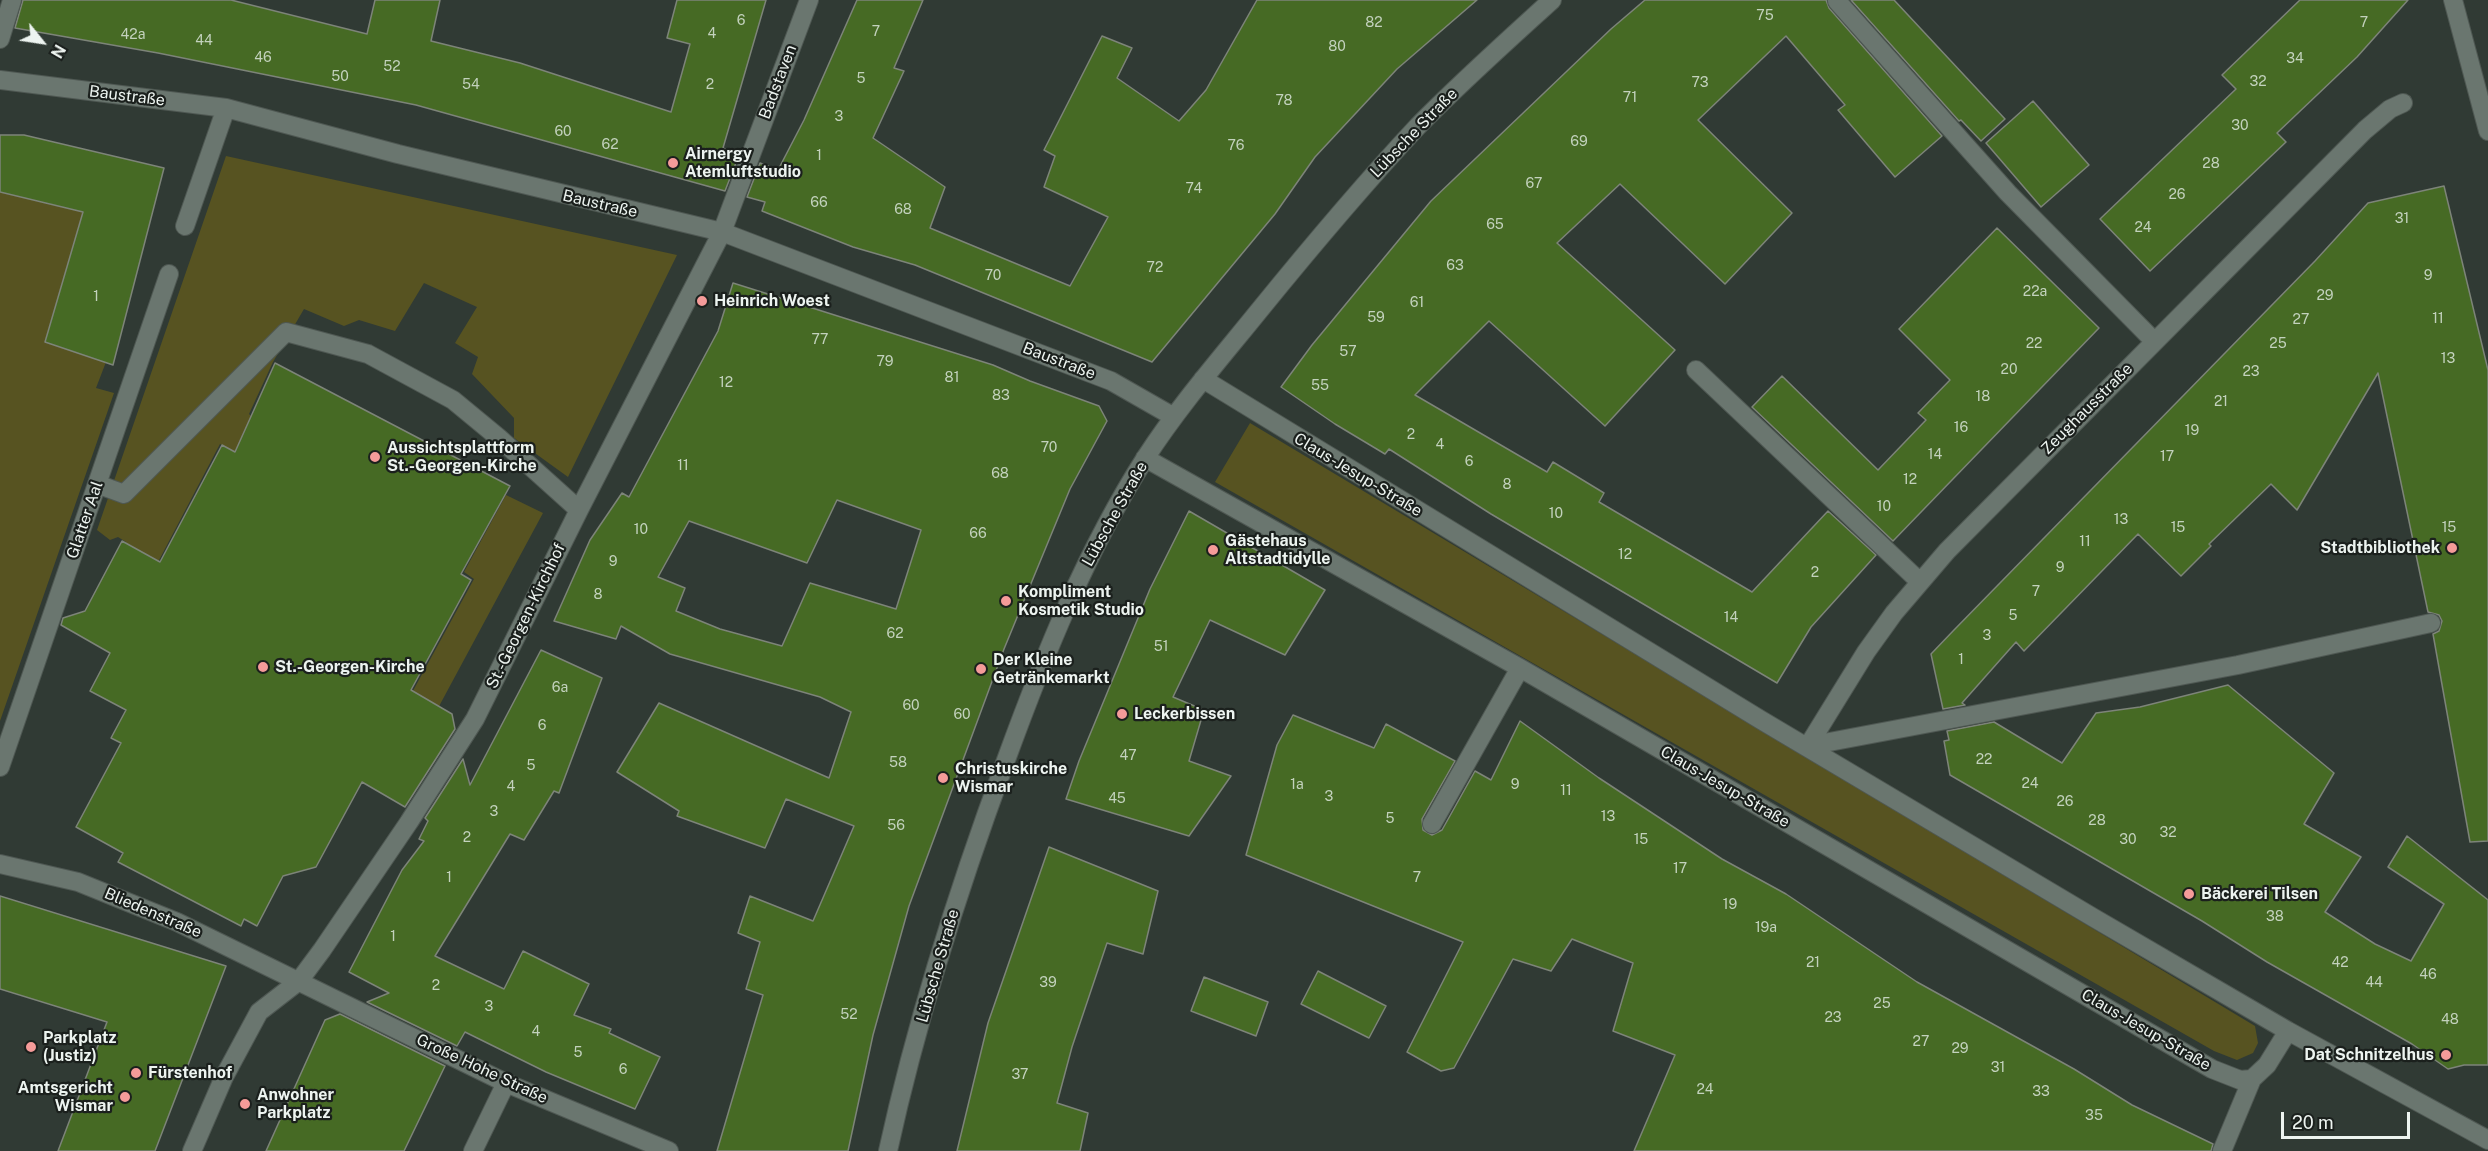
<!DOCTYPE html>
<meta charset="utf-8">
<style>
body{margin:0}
#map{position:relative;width:2488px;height:1151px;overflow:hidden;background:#303a34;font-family:"Public Sans",sans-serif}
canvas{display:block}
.north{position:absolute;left:12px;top:12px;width:60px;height:60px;-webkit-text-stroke:4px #1b201d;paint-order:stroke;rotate:120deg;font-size:16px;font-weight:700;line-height:24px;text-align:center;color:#edf4f0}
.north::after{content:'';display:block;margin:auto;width:21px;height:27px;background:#edf4f0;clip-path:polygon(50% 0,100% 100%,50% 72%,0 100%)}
.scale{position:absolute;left:2281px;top:1112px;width:129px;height:27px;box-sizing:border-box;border:3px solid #edf4f0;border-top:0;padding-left:8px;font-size:18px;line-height:21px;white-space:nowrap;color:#edf4f0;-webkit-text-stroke:4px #1b201d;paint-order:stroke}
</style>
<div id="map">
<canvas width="2488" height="1151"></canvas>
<div class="north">N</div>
<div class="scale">20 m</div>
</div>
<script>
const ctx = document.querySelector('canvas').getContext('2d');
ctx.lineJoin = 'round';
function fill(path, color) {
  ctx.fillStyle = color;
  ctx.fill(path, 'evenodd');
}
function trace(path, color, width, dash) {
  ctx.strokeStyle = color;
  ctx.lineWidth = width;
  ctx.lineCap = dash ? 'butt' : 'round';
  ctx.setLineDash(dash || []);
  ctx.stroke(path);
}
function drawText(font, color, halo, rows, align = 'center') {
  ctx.font = font + ' "Public Sans",sans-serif';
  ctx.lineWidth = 4.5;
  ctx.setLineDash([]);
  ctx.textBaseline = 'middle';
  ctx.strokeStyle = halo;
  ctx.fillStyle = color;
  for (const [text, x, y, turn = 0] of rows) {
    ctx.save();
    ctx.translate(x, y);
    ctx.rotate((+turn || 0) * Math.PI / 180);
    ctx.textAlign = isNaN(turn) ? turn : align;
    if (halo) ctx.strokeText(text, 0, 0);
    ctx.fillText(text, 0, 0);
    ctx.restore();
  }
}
fill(new Path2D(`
 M226,156l451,99 -109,222 -54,-39v-20l-42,-44 6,-17 -23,-14 22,-36 -53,-24 -29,48 -36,-11 -15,6 -40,-17 -31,53 -24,52 4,4 -17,35 -16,-9 -63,120 -28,-14 -3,-8 -8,-5 -8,3 -13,-10z
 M0,192l83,20 -38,130 61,20 -10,26 18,5 -114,328z
 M1250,423l1005,603 3,17 -5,10 -16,7 -23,-9 -999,-569z
 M506,495l37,18 -106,197 -29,-10 66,-121 -10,-7z`), '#575321');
const building = new Path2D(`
 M23,0h208l136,34 8,-34h65l-9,41 89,22 151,49 19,-68 -23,-6 10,-38h89l-43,148 16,7 -14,36 -309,-86 -258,-52 -143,-25z
 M857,0h66l-29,68 10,3 -31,67 72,49 -15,41 140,58 38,-69 -64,-30 11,-31 -11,-6 58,-114 30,12 -15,30 62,43 27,-31 51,-90h220l-80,69 -82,88 -40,57 -123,148 -237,-97 -62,-18 -91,-36 3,-9 -18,-5 13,-34 18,7 26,-50z
 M1645,0h181l3,8 113,128 -47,41 -57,-67 7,-5 -59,-69 -88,84 94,93 -67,71 -105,-100 -63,59 118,107 -70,76 -116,-105 -74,74 132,77 6,-10 51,31 -5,9 153,90 76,-81 48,44 -65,72 -34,56 -286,-169 -102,-65 -4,5 -50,-30 -54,-37 31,-42 119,-144 180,-172z
 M1851,0h43l111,119 -24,22 -20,-21 -2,1z
 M2300,0h108l-51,57 -80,76 9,9 -136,129 -50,-52 136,-130 -14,-14z
 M2033,101l56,64 -48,42 -55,-64z
 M0,135h24l140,33 -51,197 -68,-23 38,-130 -83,-20z
 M2444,186l44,184v471l-18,1 -37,-208 6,-3 3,-10 -3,-6 -11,-3 -50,-239 -81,137 -26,-26 -62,60 2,2 -30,30 -43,-42 -114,117 -8,-9 -54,61 3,2 -22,4 -12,-55 23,-24 361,-369 53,-58z
 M1997,228l102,100 -206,213 -141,-134 30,-31 96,94 48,-50 -8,-7 32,-33 -51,-51z
 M733,283l260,82 37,16 69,25 8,15 -37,68 -66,160 -95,257 -36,129 -25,116h-131l46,-156 -17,-6 14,-47 -22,-9 12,-37 63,25 41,-95 -68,-27 -21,49 -88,-32 2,-5 -62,-39 42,-69 170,75 22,-66 -31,-15 -150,-43 -49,-28 -5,13 -62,-18 36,-81 32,-47 7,4 89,-166zM837,500l84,30 -25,79 -86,-26 -28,63 -62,-17 -44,-18 9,-23 -27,-11 31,-56 118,42z
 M275,363l235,123 -49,88 10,6 -60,110 41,24 3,15 -50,78 -43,-25 -46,85 -33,9 -26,50 -13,-7 -3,7 -123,-64 5,-9 -47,-26 45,-84 -10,-5 15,-28 -36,-19 20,-38 -49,-28 2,-7 22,-7 37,-70 38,21 62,-117 13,7z
 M1189,511l136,79 -40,65 -75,-35 -37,77 31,13 -15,51 42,15 -42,60 -123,-37 13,-38 71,-172z
 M541,650l61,28 -43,115 -5,-2 -30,49 -14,-6 -75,122 69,33 19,-38 66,33 -15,31 37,14 -2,4 51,24 -25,52 -89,-37 -81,-40 -8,14 -90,-44 22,-9 -40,-21 53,-102 22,-29 -5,-2 9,-18 -3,-3 38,-59 7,26z
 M2228,685l106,88 -30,51 57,33 -36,55 50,32 36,17 33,-57 -56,-37 19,-31 81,64v165h-24l-16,4 -36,-25 -145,-82 -65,-41 -252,-146 -6,-34 5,-1 -2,-9 47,-9 68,41 34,-50 44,-6z
 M1293,715l81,33 12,-24 69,37 -33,58 1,11 9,5 10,-5 33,-59 16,9 29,-59 79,57 123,81 64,35 131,88 157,87 58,36 81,39 -2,7h-577l41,-96 -62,-24 20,-68 -61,-24 -21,32 -38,-12 -59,109 -13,3 -34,-19 56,-110 -217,-87 31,-110z
 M1049,847l109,44 -15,63 -36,-11 -35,104 -15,56 31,10 -8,38h-123l31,-128z
 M0,896l226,70 -71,185h-97l49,-129 -107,-33z
 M1318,971l68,35 -17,32 -68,-34z
 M1204,977l64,25 -12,34 -65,-25z
 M340,1014l105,52 -41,85h-138l59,-131z`);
fill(building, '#466a24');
trace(building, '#7d8479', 1.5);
const minor = new Path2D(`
 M2453,0l35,131
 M1837,1l171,192 146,148
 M0,39l12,-39
 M0,80l226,28 172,46 324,78 389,149 63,36
 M185,226l41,-118
 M1696,370l223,211
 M1203,379l558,341 333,198 194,113 200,109
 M1145,458l375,210 692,401 28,11 12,-1 15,-14 21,-34
 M97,484l27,10 162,-162 82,22 85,46 46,38 80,72
 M1808,746l58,-94 28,-39 53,-62 418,-421 25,-21 13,-6
 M1808,746l430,-81 193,-42
 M0,767l169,-493
 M1432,824l88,-156
 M0,864l78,18 99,40 329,161 163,68
 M192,1151l32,-74 35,-65 40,-31 23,-31 87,-128 66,-103 104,-209 143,-278 87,-232
 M473,1151l33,-68
 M888,1151c29,-133 71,-264 118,-391 38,-104 80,-209 140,-303 33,-51 74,-98 112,-145 52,-64 104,-126 160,-186 43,-44 89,-85 134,-126
 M2222,1151l30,-72`);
trace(minor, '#4f5853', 20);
trace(minor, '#6a766f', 18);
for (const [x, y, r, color] of [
 [673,163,6,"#f59b99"],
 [702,301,6,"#f59b99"],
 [375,457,6,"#f59b99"],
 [2452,548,6,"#f59b99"],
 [1213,550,6,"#f59b99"],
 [1006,601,6,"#f59b99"],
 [263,667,6,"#f59b99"],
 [981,669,6,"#f59b99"],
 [1122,714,6,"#f59b99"],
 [943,778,6,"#f59b99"],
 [2189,894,6,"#f59b99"],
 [31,1047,6,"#f59b99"],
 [2446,1055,6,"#f59b99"],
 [136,1073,6,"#f59b99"],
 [125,1097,6,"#f59b99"],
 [245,1104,6,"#f59b99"]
]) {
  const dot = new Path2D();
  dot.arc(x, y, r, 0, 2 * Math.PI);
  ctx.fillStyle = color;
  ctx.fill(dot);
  trace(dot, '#1b201d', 2);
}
drawText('14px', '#c3d2bd', null, [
 ["75",1765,16],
 ["6",741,21],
 ["82",1374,23],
 ["7",2364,23],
 ["7",876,32],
 ["4",712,34],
 ["42a",133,35],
 ["44",204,41],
 ["80",1337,47],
 ["46",263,58],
 ["34",2295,59],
 ["52",392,67],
 ["50",340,77],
 ["5",861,79],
 ["32",2258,82],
 ["73",1700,83],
 ["54",471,85],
 ["2",710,85],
 ["71",1630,98],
 ["78",1284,101],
 ["3",839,117],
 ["30",2240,126],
 ["60",563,132],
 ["69",1579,142],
 ["62",610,145],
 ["76",1236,146],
 ["1",819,156],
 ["28",2211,164],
 ["67",1534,184],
 ["74",1194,189],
 ["26",2177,195],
 ["66",819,203],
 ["68",903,210],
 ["31",2402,219],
 ["65",1495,225],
 ["24",2143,228],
 ["63",1455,266],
 ["72",1155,268],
 ["70",993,276],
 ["9",2428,276],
 ["22a",2035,292],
 ["29",2325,296],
 ["1",96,297],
 ["61",1417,303],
 ["59",1376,318],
 ["11",2438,319],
 ["27",2301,320],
 ["77",820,340],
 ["22",2034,344],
 ["25",2278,344],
 ["57",1348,352],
 ["13",2448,359],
 ["79",885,362],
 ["20",2009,370],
 ["23",2251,372],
 ["81",952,378],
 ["12",726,383],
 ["55",1320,386],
 ["83",1001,396],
 ["18",1983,397],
 ["21",2221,402],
 ["16",1961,428],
 ["19",2192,431],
 ["2",1411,435],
 ["4",1440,445],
 ["70",1049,448],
 ["14",1935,455],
 ["17",2167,457],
 ["6",1469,462],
 ["11",683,466],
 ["68",1000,474],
 ["12",1910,480],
 ["8",1507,485],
 ["10",1884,507],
 ["10",1556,514],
 ["13",2121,520],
 ["15",2178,528],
 ["15",2449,528],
 ["10",641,530],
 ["66",978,534],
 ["11",2085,542],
 ["12",1625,555],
 ["9",613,562],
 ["9",2060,568],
 ["2",1815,573],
 ["7",2036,592],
 ["8",598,595],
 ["5",2013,616],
 ["14",1731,618],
 ["62",895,634],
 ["3",1987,636],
 ["51",1161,647],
 ["1",1961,660],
 ["6a",560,688],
 ["60",911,706],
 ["60",962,715],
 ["6",542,726],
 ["47",1128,756],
 ["22",1984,760],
 ["58",898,763],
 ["5",531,766],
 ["24",2030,784],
 ["1a",1297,785],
 ["9",1515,785],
 ["4",511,787],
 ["11",1566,791],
 ["3",1329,797],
 ["45",1117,799],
 ["26",2065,802],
 ["3",494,812],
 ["13",1608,817],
 ["5",1390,819],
 ["28",2097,821],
 ["56",896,826],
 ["32",2168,833],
 ["2",467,838],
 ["15",1641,840],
 ["30",2128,840],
 ["17",1680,869],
 ["1",449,878],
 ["7",1417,878],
 ["19",1730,905],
 ["38",2275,917],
 ["19a",1766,928],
 ["1",393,937],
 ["21",1813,963],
 ["42",2340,963],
 ["46",2428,975],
 ["39",1048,983],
 ["44",2374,983],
 ["2",436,986],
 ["25",1882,1004],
 ["3",489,1007],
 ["52",849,1015],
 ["23",1833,1018],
 ["48",2450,1020],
 ["4",536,1032],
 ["27",1921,1042],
 ["29",1960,1049],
 ["5",578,1053],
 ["31",1998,1068],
 ["6",623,1070],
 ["37",1020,1075],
 ["24",1705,1090],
 ["33",2041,1092],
 ["35",2094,1116]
]);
drawText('16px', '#edf4f0', '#1b201d', [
 ["Badstaven",778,82,-69],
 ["Baustraße",127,96,7],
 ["Lübsche Straße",1414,133,-46],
 ["Baustraße",600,204,13],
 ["Baustraße",1059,361,21],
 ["Zeughausstraße",2087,409,-45],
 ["Claus-Jesup-Straße",1358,475,31],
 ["Lübsche Straße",1115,514,-61],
 ["Glatter Aal",85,520,-71],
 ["St.-Georgen-Kirchhof",526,616,-64],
 ["Claus-Jesup-Straße",1725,787,30],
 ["Bliedenstraße",153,913,23],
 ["Lübsche Straße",938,966,-74],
 ["Claus-Jesup-Straße",2146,1030,30],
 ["Große Hohe Straße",482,1069,25]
]);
drawText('bold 16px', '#edf4f0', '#1b201d', [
 ["Airnergy",685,154],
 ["Atemluftstudio",685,172],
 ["Heinrich Woest",714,301],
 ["Aussichtsplattform",387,448],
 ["St.-Georgen-Kirche",387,466],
 ["Gästehaus",1225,541],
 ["Altstadtidylle",1225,559],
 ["Stadtbibliothek",2440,548,"right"],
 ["Kompliment",1018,592],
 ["Kosmetik Studio",1018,610],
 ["Der Kleine",993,660],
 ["Getränkemarkt",993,678],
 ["St.-Georgen-Kirche",275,667],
 ["Leckerbissen",1134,714],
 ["Christuskirche",955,769],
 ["Wismar",955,787],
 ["Bäckerei Tilsen",2201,894],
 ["Parkplatz",43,1038],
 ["(Justiz)",43,1056],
 ["Dat Schnitzelhus",2434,1055,"right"],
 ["Fürstenhof",148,1073],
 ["Amtsgericht",113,1088,"right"],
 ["Wismar",113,1106,"right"],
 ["Anwohner",257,1095],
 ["Parkplatz",257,1113]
], 'left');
</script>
